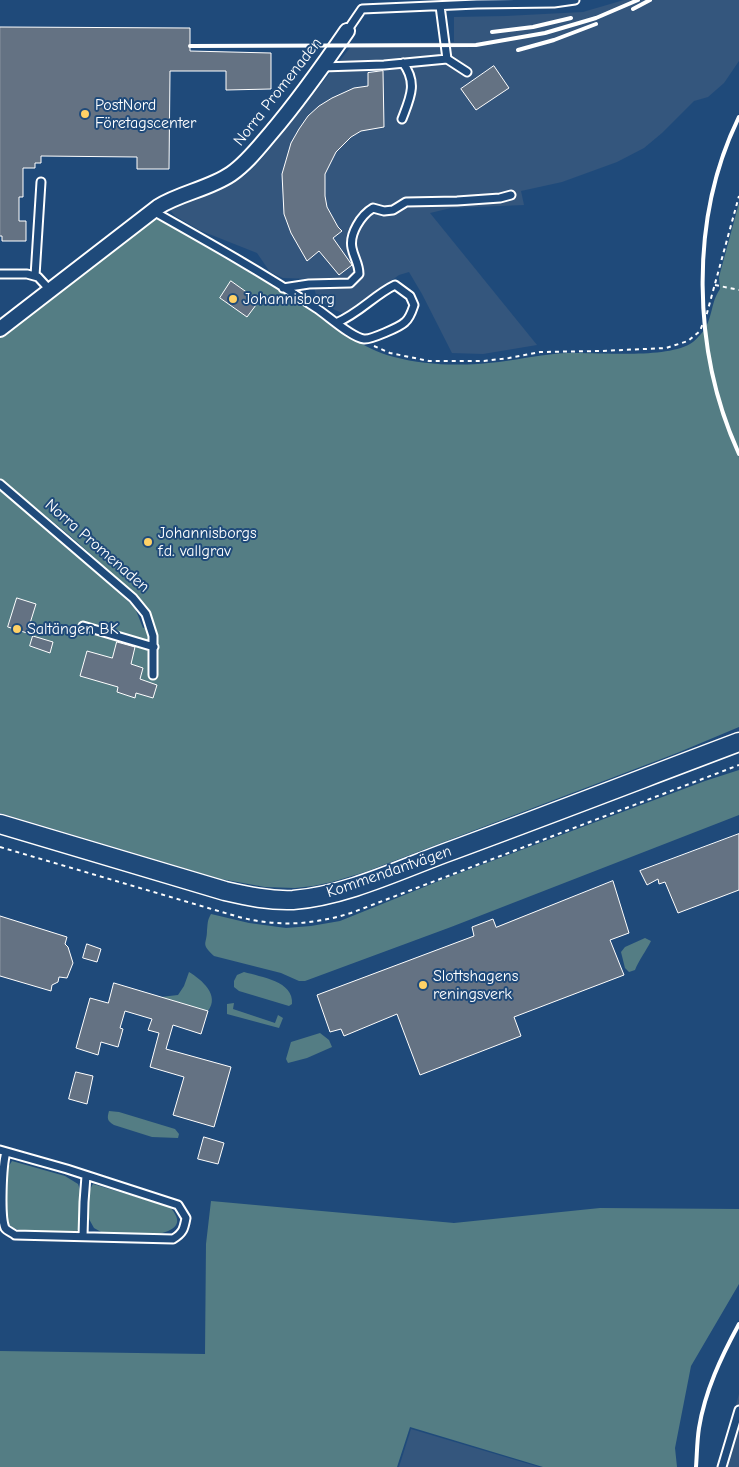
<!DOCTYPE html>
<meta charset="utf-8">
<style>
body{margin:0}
canvas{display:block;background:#1f4a7a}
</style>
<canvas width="739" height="1467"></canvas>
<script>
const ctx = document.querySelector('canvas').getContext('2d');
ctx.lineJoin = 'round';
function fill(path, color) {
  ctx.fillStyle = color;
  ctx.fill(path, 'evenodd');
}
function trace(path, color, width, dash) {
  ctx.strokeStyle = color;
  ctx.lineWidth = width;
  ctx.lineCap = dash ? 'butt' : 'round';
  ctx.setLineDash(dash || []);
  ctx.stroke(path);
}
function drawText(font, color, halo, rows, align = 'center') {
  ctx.font = font + ' "Comic Neue",sans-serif';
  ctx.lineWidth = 4;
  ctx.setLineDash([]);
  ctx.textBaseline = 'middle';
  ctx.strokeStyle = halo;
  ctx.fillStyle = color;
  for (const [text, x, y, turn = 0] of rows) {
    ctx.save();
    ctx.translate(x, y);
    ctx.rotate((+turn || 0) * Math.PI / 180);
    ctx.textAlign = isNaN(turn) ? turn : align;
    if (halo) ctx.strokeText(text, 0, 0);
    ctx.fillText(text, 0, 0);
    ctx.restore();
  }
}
fill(new Path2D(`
 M624,0h115v61l-15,22 -16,14 -14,4 -32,32 -18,15 -27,14 -55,20 -41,9 3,14 -73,3 -21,5 107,132 -54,9 -31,-1 -30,-59 -13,-22 -10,3 -54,39 -10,-4 -18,-11 -5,-20 -29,-1 -13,-6 -13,-19 -58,-23 -24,-14 -5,-6 6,-7 42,-15 28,-13 18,-19 89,-112 101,-2v-25l52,-1 77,-4z
 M739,1394v73h-20z
 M411,1429l128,38h-140z`), '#34567d');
fill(new Path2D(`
 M739,203v524l-62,26 -312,119 -33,10 -19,4 -18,2 -30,-1 -44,-8 -221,-66v-324l123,107 12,12 8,20 11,-3c-8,-16 -19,-27 -31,-39 -37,-40 -81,-73 -123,-107v-142l152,-119c19,6 37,19 54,29 35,21 72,41 107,64 28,18 47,37 81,46 33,9 71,9 105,5 23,-3 45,-8 68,-9 32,-1 96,6 123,-9 4,-2 8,-7 11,-10 12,-13 9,-31 19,-45l-1,-12z
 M739,770v45l-288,112 -146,54h-6l-18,-8 -67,-17c-14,-13 -7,-11 -7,-26 1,-7 0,-9 4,-16l38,9 37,5 25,-2 29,-5 104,-42 261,-98z
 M645,938l6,3c-5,10 -12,19 -16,29l-6,2 -4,-4 -4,-16 4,-5z
 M189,972c13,8 31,23 19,39l-47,-14 17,-2 6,-9z
 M244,972c17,5 50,9 48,32l-3,2 -50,-15 -5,-4v-6l3,-6z
 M234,1003l-1,6 42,14 3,-8 5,3 -4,10 -52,-14v-10z
 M320,1033l9,7 3,7 -25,11 -19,5 -2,-4 5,-17z
 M109,1111l10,1 56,17 4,5 -1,4 -26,-1 -38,-12c-7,-4 -7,-7 -5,-14z
 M12,1161l53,15 13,8 3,9 -2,36 -5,4c-19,0 -58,5 -69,-13l3,-42 -1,-9z
 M93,1184l77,23c13,15 8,22 -11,27l-56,-1 -9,-5 -5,-9 -1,-11 1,-17z
 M211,1201l243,22 146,-15 139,1v75l-48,82 -16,82 2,19h-134l-133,-40 -13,40h-397v-116l205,3 1,-110z`), '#547d84');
const building = new Path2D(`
 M0,27l190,1v23l81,2v36l-45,1v-19h-56l-1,98h-32v-12l-96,-1v7h-6v5h-12v29h-4v24h7v20h-24v-5h-2z
 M494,66l15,22 -33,22 -15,-21z
 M383,71l1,56 -23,4 -10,6 -15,15 -11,22v22l2,11 11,20 4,4 -9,7 19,27 -13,10 -20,-24 -12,10 -16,-28 -7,-19 -2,-40 9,-31 8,-14 9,-13 11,-10 13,-8 22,-10 14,-2v-13z
 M231,281l28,20 -12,16 -27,-19z
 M17,598l19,6 -9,29 -19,-6z
 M33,636l20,6 -3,11 -20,-7z
 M117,642l18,5 -4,17 12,4 -3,11 17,6 -4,13 -17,-5 -1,5 -18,-6 1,-5 -38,-11 7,-25 25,7z
 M739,834v56l-61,23 -13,-31 -6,2 -1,-5 -11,6 -7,-14z
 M613,881l16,52 -19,7 14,35 -110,42 7,19 -101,39 -23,-61 -53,22 -3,-7 -11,3 -13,-37 157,-59 -2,-9 21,-8 3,8z
 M0,916l67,21 -2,7 3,3 5,16 -6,15 -8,-1 -1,5 -6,3 -1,6 -51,-15z
 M87,944l14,5 -4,13 -14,-4z
 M114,983l94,28 -7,23 -28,-9 -7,24 65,18 -17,60 -41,-12 11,-38 -34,-10 9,-34 -11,-3 4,-11 -27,-8 -5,17 3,1 -5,18 -17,-5 -3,13 -22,-7 14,-50 18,5z
 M76,1072l17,4 -6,28 -18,-5z
 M204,1137l20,6 -6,21 -20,-5z`);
fill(building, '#647283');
trace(building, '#fff', 1);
const service = new Path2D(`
 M440,6l7,53
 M347,31l15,-22 115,-5 77,-1 21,-3
 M322,67l62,-2 63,-6 20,13
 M402,119c8,-21 16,-36 1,-56
 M153,211c55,31 110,62 163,97 11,7 36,30 48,31 6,1 36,-12 41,-17 5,-4 7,-11 9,-17l-4,-9 -15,-11c-21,10 -35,28 -59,38
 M0,274h27l11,3 12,13
 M35,276l6,-94
 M283,288l26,-4 41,-1 9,-9c0,-10 -5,-16 -7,-26 -3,-14 9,-33 21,-40l11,3 9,-1 13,-8 51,-1 43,-3 11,-3
 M0,484l133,114 13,16 7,22v39
 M83,626l71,21
 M0,1150l67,19 111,36 8,13c-2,11 -3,15 -13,21l-158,-4c-2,-2 -8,-4 -10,-7 -5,-11 -3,-62 1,-76
 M83,1236l1,-34 2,-26
 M722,1467l17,-57`);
const minor = new Path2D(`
 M0,329l158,-122c22,-14 51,-18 73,-33 16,-11 28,-27 40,-41 28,-33 52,-67 76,-102`);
const tertiary = new Path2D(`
 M0,824l225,67c22,5 45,10 68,9 51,-4 104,-29 152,-47 98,-36 196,-74 294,-111`);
trace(service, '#fff', 11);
trace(minor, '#fff', 18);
trace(tertiary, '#fff', 21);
trace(new Path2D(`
 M715,285l24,5
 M374,346l16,7 39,8h55l25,-3 31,-6 61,-1 65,-3 22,-7 12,-10 7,-18 32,-117
 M0,847l239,70c39,10 73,8 112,-4l388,-148`), '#fff', 2, [4, 4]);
trace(service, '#1f4a7a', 7);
trace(minor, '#1f4a7a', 14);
trace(tertiary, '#1f4a7a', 18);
trace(new Path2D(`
 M633,9l17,-9
 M492,32l41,-5 38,-9
 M190,46l286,-1 69,-12 51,-15 42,-18
 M518,50l36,-10 42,-16
 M739,117c-50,102 -47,234 0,337
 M696,1467c1,-13 1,-26 3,-39 6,-37 22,-71 40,-104`), '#fff', 4);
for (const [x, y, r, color] of [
 [85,114,5,"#ffd166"],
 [233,299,5,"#ffd166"],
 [148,542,5,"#ffd166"],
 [17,629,5,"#ffd166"],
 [423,985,5,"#ffd166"]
]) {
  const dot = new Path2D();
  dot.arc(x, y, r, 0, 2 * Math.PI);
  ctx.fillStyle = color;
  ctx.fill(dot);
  trace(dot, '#1f4a7a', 2);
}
drawText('16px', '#fff', '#1f4a7a', [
 ["Norra Promenaden",278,92,-52],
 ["Norra Promenaden",97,546,41],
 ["Kommendantvägen",389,872,-19]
]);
drawText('16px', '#fff', '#1f4a7a', [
 ["PostNord",95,105],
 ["Företagscenter",95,123],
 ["Johannisborg",243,299],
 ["Johannisborgs",158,533],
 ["f.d. vallgrav",158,551],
 ["Saltängen BK",27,629],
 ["Slottshagens",433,976],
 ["reningsverk",433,994]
], 'left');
</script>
